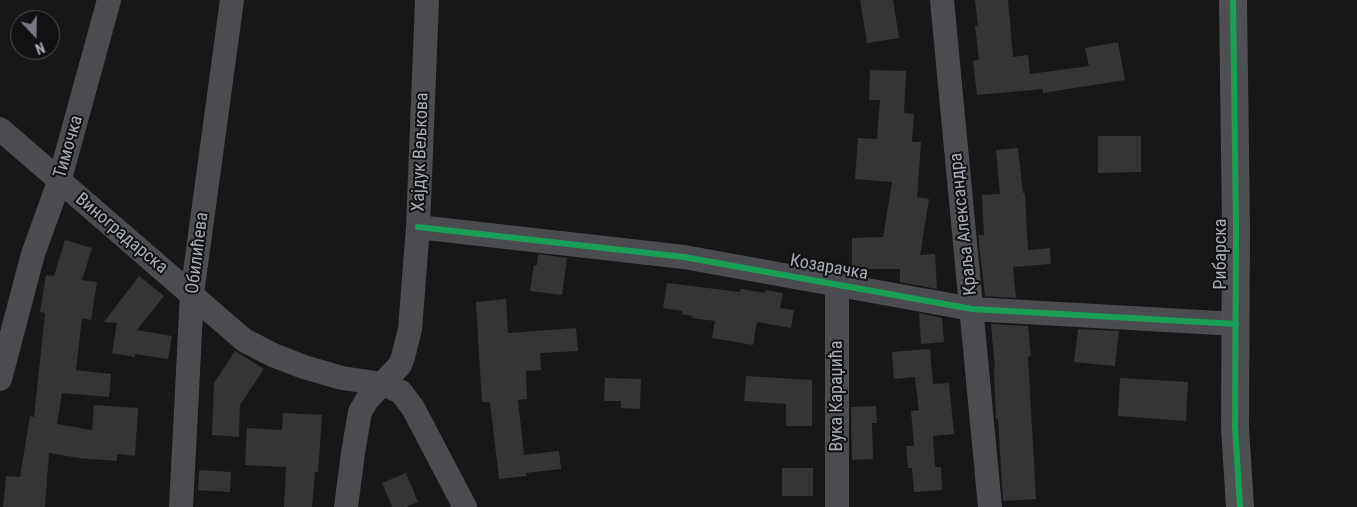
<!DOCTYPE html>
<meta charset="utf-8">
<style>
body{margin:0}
#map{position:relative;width:1357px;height:507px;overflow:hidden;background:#171717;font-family:"Roboto Condensed",sans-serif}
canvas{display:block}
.north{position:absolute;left:10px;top:10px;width:50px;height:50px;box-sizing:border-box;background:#111113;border:1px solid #4d4f55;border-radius:50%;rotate:159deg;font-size:14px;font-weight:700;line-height:20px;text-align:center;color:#a8adb8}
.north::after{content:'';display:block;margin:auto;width:18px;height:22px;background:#757880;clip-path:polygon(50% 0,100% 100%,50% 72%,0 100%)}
</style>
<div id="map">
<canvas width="1357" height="507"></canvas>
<div class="north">N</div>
</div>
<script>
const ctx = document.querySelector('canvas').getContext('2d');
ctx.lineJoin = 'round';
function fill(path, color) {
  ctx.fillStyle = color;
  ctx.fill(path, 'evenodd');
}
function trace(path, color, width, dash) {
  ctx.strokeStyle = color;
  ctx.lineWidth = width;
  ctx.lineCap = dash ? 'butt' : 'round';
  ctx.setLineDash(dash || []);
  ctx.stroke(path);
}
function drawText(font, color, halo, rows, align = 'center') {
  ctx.font = font + ' "Roboto Condensed",sans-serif';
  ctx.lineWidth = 4;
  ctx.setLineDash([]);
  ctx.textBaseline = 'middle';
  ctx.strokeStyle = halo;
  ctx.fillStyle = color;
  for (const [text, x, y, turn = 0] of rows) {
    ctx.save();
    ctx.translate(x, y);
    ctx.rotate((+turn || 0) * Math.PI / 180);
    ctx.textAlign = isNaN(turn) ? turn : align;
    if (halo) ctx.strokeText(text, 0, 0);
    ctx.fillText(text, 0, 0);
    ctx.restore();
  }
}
fill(new Path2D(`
 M860,0h33l6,38 -32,5z
 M975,0h33l5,57 15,-2 2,19 59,-8 -4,-18 33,-6 7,38 -82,13v-4l-66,6 -4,-34 6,-1 -4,-34h3z
 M870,70l36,1 -2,42 10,1 -2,28h9l-4,55 12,2 -9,56 15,-1 2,35 -37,-7v-13h-48v-31l31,-1 9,-55 -37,-3 3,-41 19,1 3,-39h-11z
 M1098,136h43v36l-43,1z
 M1018,148l5,45h2l3,57 22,-2 1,16 -38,3 3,31 -31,-2 -7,-61h6l-2,-40 18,-1 -4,-44z
 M65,240l27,8 -10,32 15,2 -6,38 -9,-2 -6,52 35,4 -2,23 -47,-4 -5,31 35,6 2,-25 44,3 -3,48 -18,-2v7l-38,-3 -30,-5 -4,54h-42l3,-31 14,1 10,-61 4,1 11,-104 -5,-1 6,-37 8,1z
 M538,254l29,4 -5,37 -32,-4 4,-26h3z
 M139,276l25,20 -27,34 35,6 -4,23 -33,-5v3l-23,-4 5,-30 -13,-1z
 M667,283l73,9 1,-3 24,4v-3l18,3 -3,15 14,2 -3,18 -34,-6 -4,23 -41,-7 3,-17 -23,-3 1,-2 -11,-2v-3l-19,-3z
 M506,299l2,34 68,-5 2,23 -38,2 1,17 -15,1 1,28 -9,1 6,55 35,-4 2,18 -35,4 1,3 -28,3 -9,-77h-8l-6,-100z
 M919,313l23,5 2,24 -23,2z
 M991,324l37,2 3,30 -3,1 8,142 -33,2 -5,-82h-2l-2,-49h1z
 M1078,329l41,2 -4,35 -41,-4z
 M930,349l3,35 16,-1 5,51 -21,2 2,31h6l1,23 -28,2 -2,-24h-4l-2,-22h8l-3,-35 8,-1 -4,-33 -21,2 -2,-27z
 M235,351l29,18 -24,36 -1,32 -27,-2 2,-52z
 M746,376l66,4v46h-26v-22l-42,-3z
 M605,378l36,1 -1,30 -19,-1v-7h-17z
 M1120,378l68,4 -2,39 -68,-5z
 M876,406l1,17h-5l1,36 -21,1 -1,-53z
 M283,413l39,2 -4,57h-3l-3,35h-28l2,-40 -41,-2 2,-37 35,2z
 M782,468h31v28h-31z
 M199,470l32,2 -1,20 -32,-2z
 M406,473l12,29 -12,5h-14l-10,-24z`), '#353536');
trace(new Path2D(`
 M942,0l48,507
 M0,129l244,211 29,15 31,12 38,11 41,6 18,8 12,16 52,99
 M418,227l266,30 288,52 264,15
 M837,285v222
 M0,379l33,-125 26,-72 50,-182
 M181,507l11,-213 40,-294
 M346,507l7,-54 7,-41 7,-12 33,-35 3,-8 7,-28 8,-102 9,-227`), '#4b4c50', 24);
trace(new Path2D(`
 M1233,0l3,228 -1,199 5,80`), '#4d4f52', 28);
trace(new Path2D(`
 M1233,0l3,228 -1,199 5,80
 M418,227l266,30 288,52 264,15`), '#1a9f57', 6);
drawText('18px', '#a8adb8', '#111113', [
 ["Тимочка",69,147,-74],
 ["Хајдук Вељкова",421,152,-88],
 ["Краља Александра",964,224,-96],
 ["Виноградарска",121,234,40],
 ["Обилићева",198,253,-83],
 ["Рибарска",1221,254,-90],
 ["Козарачка",829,268,10],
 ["Вука Караџића",837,396,-90]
]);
</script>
